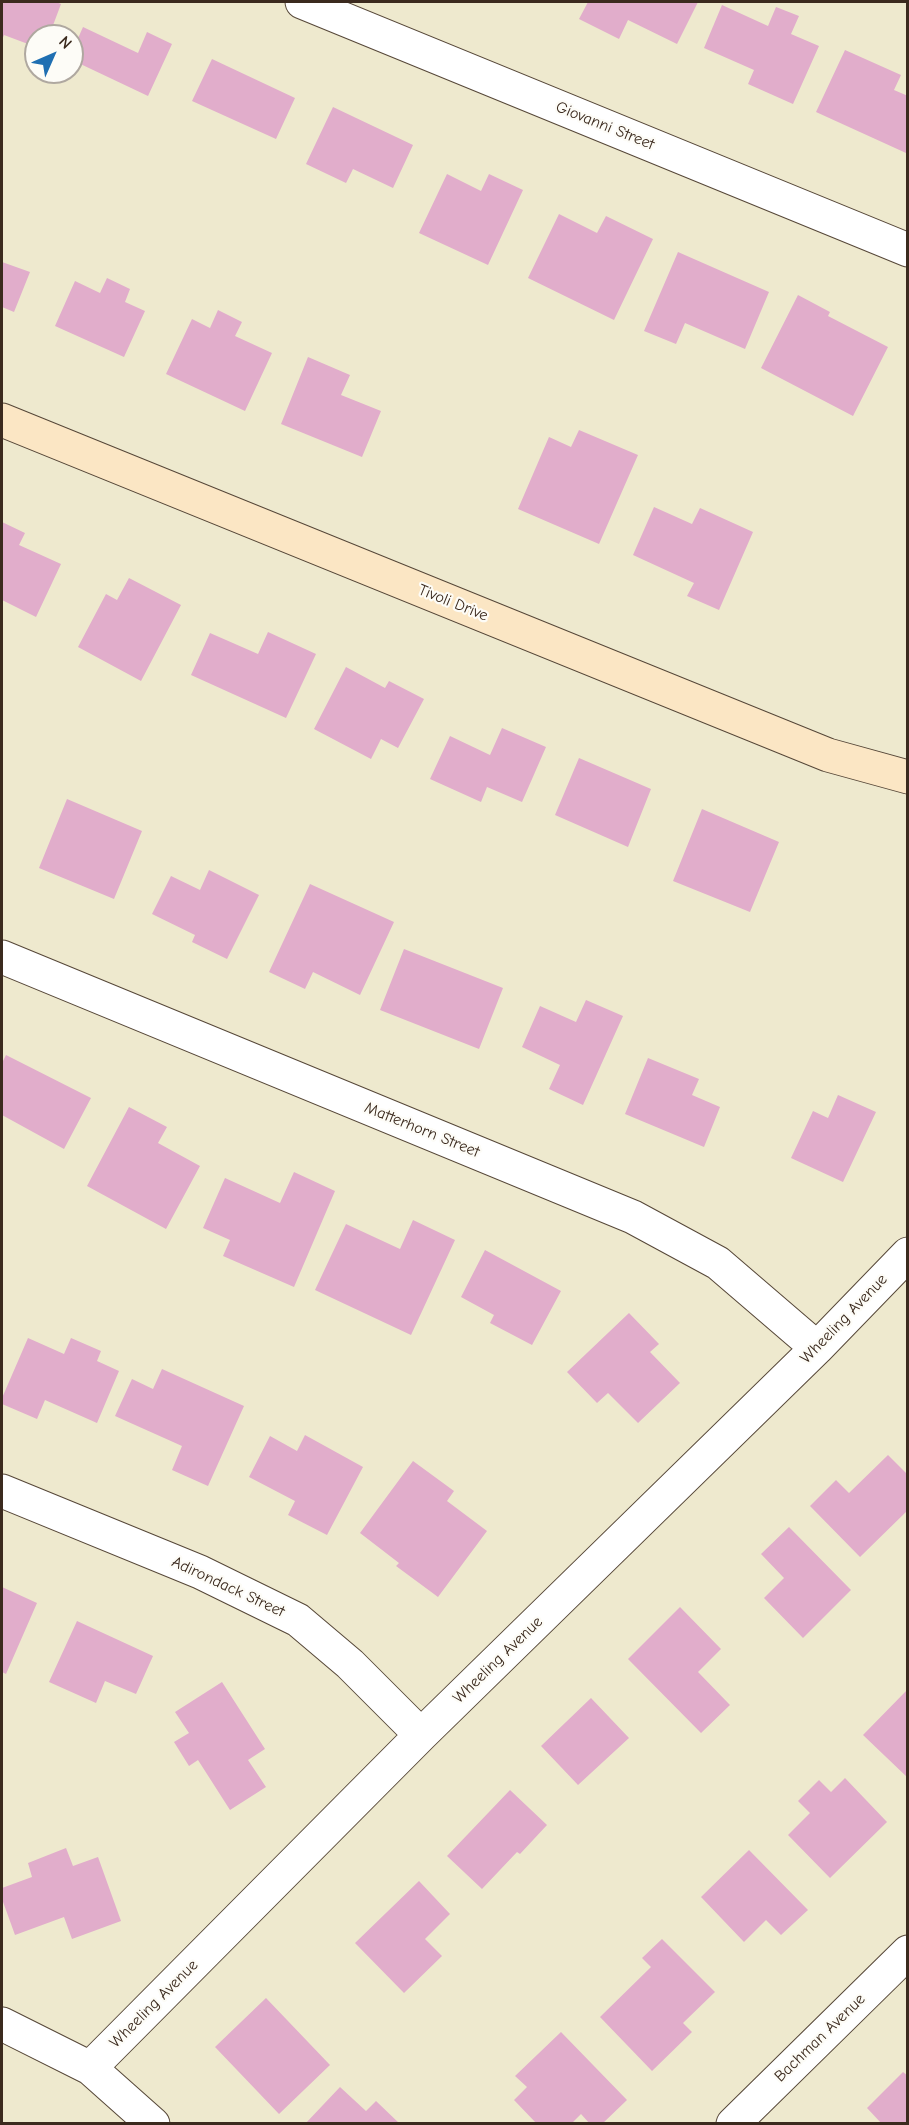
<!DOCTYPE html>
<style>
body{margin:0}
#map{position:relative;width:909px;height:2125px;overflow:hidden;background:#eee9ce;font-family:"Comic Neue",sans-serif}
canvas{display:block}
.frame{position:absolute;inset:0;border:3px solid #3b2a1e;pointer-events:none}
.north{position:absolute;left:24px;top:24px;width:60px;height:60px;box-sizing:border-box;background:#fdfcf7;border:2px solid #afa8a0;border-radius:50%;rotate:45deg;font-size:16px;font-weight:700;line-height:24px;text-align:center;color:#3b2a1e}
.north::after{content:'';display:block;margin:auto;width:21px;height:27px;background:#1f6fb2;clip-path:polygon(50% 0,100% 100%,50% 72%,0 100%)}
</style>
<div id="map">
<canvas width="909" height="2125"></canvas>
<div class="frame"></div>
<div class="north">N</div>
</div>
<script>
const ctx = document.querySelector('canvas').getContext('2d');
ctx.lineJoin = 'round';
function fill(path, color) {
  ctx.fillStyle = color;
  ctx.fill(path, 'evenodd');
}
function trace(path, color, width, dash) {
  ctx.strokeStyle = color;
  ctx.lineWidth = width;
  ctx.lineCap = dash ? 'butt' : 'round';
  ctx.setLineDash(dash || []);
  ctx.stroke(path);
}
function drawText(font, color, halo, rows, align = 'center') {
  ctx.font = font + ' "Comic Neue",sans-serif';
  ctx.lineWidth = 4.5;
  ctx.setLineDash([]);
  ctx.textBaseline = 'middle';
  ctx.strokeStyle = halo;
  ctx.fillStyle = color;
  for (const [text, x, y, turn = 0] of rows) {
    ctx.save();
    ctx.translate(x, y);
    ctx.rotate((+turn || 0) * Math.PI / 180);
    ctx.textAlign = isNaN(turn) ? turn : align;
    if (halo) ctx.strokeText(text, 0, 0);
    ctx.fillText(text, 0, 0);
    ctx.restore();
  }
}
fill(new Path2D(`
 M2,2h54l5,2 -12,32h-13v11l-32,-12 -2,5z
 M588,2h110l-21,42 -49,-24 -9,19 -40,-20z
 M722,5l46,21 8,-19 23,9 -8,18 28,12 -26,58 -45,-20 6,-14 -50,-22z
 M83,27l55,26 9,-21 25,12 -24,52 -76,-36v-8z
 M845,50l56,25 -7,15 14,6v53l-2,4 -90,-41z
 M212,59l83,39 -19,41 -84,-38z
 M333,107l80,38 -20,43 -40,-19 -7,14 -40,-19z
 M447,174l34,17 8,-17 34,16 -35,75 -69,-32z
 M559,214l38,19 9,-17 47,23 -39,81 -86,-42z
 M678,252l91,40 -24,57 -60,-26 -9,21 -32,-13z
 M2,262l28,10 -16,40 -12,-5z
 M107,278l23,11 -5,13 20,9 -21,46 -69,-31 20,-45 25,12z
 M798,295l32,17 -2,4 60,31 -35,69 -92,-48z
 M218,310l24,12 -7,14 37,17 -27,58 -79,-37 26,-55 18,9z
 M308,357l42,18 -9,20 40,16 -19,46 -81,-33z
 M579,430l59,25 -39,89 -81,-35 31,-72 22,10z
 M654,507l38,17 8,-16 53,24 -34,78 -32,-14 7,-13 -61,-28z
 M2,522l23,11 -6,12 42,19 -25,53 -34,-17z
 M129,578l52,27 -40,76 -63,-34 28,-53 11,6z
 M268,632l48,22 -30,64 -95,-43 19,-42 48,21z
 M346,667l39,21 4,-7 35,18 -26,49 -17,-9 -10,20 -57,-30z
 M502,728l44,19 -24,55 -35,-15 -6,15 -51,-23 20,-43 40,19z
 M579,758l72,31 -23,58 -73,-32z
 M67,799l75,32 -28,68 -75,-31z
 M702,809l77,33 -29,70 -77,-31z
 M209,870l50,25 -32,64 -35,-17 3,-7 -43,-21 19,-38 29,14z
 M310,884l84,38 -34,73 -47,-23 -8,17 -36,-17z
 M404,949l99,39 -24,61 -99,-39z
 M586,1000l37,16 -40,89 -34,-16 11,-24 -38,-18 18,-41 36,16z
 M6,1055l85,43 -27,51 -62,-34v-52z
 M648,1058l51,21 -7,16 28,12 -16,40 -79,-33z
 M838,1095l38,17 -33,70 -52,-24 22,-47 15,7z
 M129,1107l38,20 -9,16 42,23 -34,63 -79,-43z
 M294,1172l41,19 -41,96 -71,-31 7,-16 -27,-12 22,-50 55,25z
 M413,1220l42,20 -44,95 -96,-45 31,-66 54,25z
 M485,1250l76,41 -29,54 -42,-22 4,-8 -33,-18z
 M629,1313l30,31 -9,8 30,31 -42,40 -30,-30 -11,10 -30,-31z
 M28,1338l36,16 7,-16 30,13 -4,10 22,10 -22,52 -52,-23 -8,19 -35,-15v-6z
 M162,1369l82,37 -36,80 -36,-16 10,-24 -67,-30 17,-37 21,10z
 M305,1435l58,32 -36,68 -39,-20 7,-14 -46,-24 21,-41 27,15z
 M888,1455l20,20v35l-48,47 -50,-51 26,-26 13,13z
 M413,1461l41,30 -7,10 40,30 -49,66 -42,-31 3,-3 -39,-30z
 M789,1527l62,63 -48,48 -39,-40 20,-20 -23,-24z
 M2,1587l35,16 -31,71 -4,-2z
 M680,1607l41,42 -23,23 32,33 -29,28 -73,-74z
 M77,1621l76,35 -17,38 -31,-13 -9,22 -47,-21z
 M222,1682l43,67 -17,11 18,27 -36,23 -32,-50 -9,6 -15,-24 15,-9 -14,-21z
 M908,1689v89l-45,-43z
 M591,1698l38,40 -51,47 -37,-39z
 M845,1778l42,44 -57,56 -42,-43 22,-22 -12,-12 21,-21 12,12z
 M510,1790l37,35 -27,29 -3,-2 -35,37 -35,-33z
 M66,1848l7,18 25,-9 23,64 -49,18 -8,-22 -49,18 -13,-36v-11l30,-11 -4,-14z
 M749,1850l59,60 -27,25 -15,-15 -22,22 -43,-45z
 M419,1881l31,33 -25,25 17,17 -38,37 -49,-50z
 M662,1939l53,53 -32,31 9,9 -40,39 -52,-54 51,-50 -9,-9z
 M266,1998l64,67 -51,49 -64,-67z
 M561,2032l66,68 -25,24h-12l-9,-10 -10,10h-34l-23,-24 13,-13 -12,-11z
 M903,2072l5,4v48h-26l-15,-16z
 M340,2087l26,24 10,-10 24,23h-95z`), '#e1adcb');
const street = new Path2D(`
 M302,2l606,248
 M2,957l631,260 85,46 99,85
 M2,1491l198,81 98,48 52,44 71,71
 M2,2024l88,44 63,56
 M90,2068l331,-333 396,-387 91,-94
 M733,2124l175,-172`);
const secondary = new Path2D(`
 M2,420l826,335 80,22`);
trace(street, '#564738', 35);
trace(secondary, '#564738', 35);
trace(street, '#fff', 33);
trace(secondary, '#fbe6c4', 33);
drawText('16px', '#3b2a1e', '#fdfcf7', [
 ["Giovanni Street",605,126,22],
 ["Tivoli Drive",453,603,22],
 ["Matterhorn Street",422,1130,22],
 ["Wheeling Avenue",844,1319,-46],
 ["Adirondack Street",228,1587,25],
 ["Wheeling Avenue",498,1660,-44],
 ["Wheeling Avenue",154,2004,-45],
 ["Bachman Avenue",820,2038,-44]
]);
</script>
